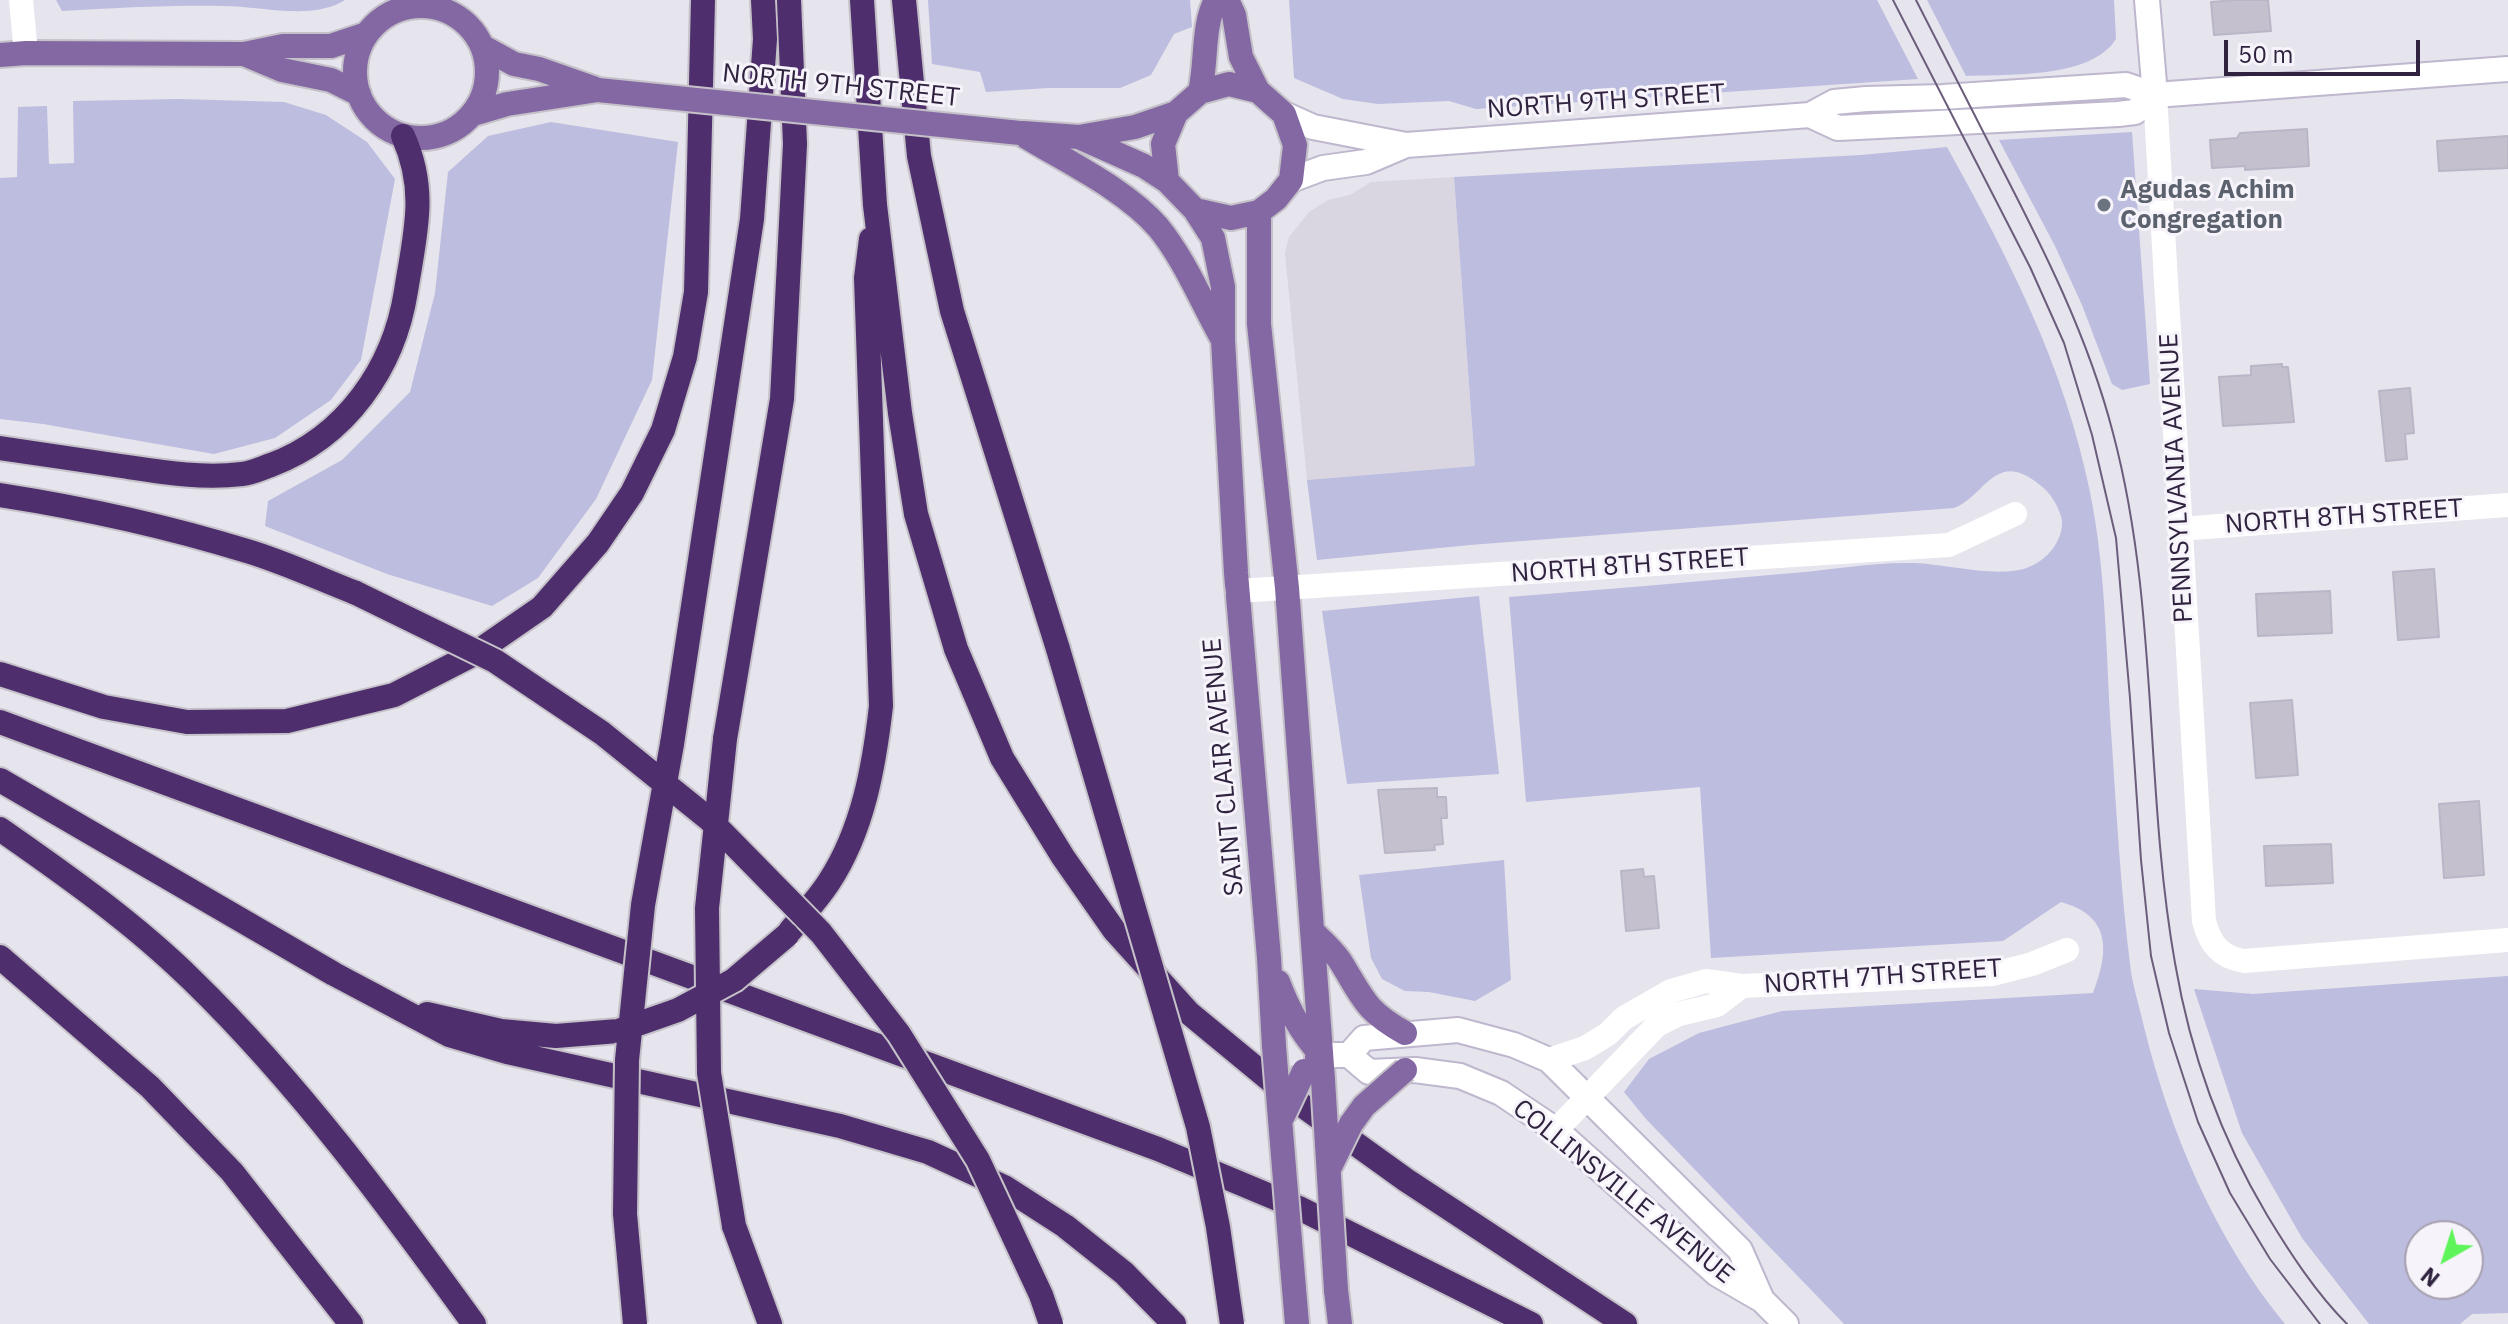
<!DOCTYPE html>
<style>
body{margin:0}
#map{position:relative;width:2508px;height:1324px;overflow:hidden;background:#e6e4ed;font-family:"IBM Plex Sans",sans-serif}
canvas{display:block}
.north{position:absolute;left:2404px;top:1220px;width:80px;height:80px;box-sizing:border-box;background:#f6f4fa;border:2px solid #a7a0af;border-radius:50%;rotate:219deg;font-size:22px;font-weight:700;line-height:32px;text-align:center;color:#30233f}
.north::after{content:'';display:block;margin:auto;width:28px;height:36px;background:#60f45b;clip-path:polygon(50% 0,100% 100%,50% 72%,0 100%)}
.scale{position:absolute;left:2224px;top:40px;width:196px;height:36px;box-sizing:border-box;border:4px solid #30233f;border-top:0;padding-left:10px;font-size:24px;line-height:28px;white-space:nowrap;color:#30233f;-webkit-text-stroke:6px #f6f4fa;paint-order:stroke}
</style>
<div id="map">
<canvas width="2508" height="1324"></canvas>
<div class="north">N</div>
<div class="scale">50 m</div>
</div>
<script>
const ctx = document.querySelector('canvas').getContext('2d');
ctx.lineJoin = 'round';
function fill(path, color) {
  ctx.fillStyle = color;
  ctx.fill(path, 'evenodd');
}
function trace(path, color, width, dash) {
  ctx.strokeStyle = color;
  ctx.lineWidth = width;
  ctx.lineCap = dash ? 'butt' : 'round';
  ctx.setLineDash(dash || []);
  ctx.stroke(path);
}
function drawText(font, color, halo, rows, align = 'center') {
  ctx.font = font + ' "IBM Plex Sans",sans-serif';
  ctx.lineWidth = 6;
  ctx.setLineDash([]);
  ctx.textBaseline = 'middle';
  ctx.strokeStyle = halo;
  ctx.fillStyle = color;
  for (const [text, x, y, turn = 0] of rows) {
    ctx.save();
    ctx.translate(x, y);
    ctx.rotate((+turn || 0) * Math.PI / 180);
    ctx.textAlign = isNaN(turn) ? turn : align;
    if (halo) ctx.strokeText(text, 0, 0);
    ctx.fillText(text, 0, 0);
    ctx.restore();
  }
}
fill(new Path2D(`
 M1454,177l21,289 -168,14 -22,-227 4,-16 20,-25 19,-12 22,-5 21,-13z`), '#d9d5e1');
fill(new Path2D(`
 M56,0h289c-33,21 -84,6 -122,6 -53,-1 -108,2 -161,5z
 M928,0h262l2,27 -18,7 -23,41 -31,13h-72l-62,4 -6,-20 -48,-8z
 M1289,0h588l41,79 -442,30 -27,-8 -71,3 -35,-5 -49,-21z
 M1927,0h187l2,39c-25,40 -108,35 -150,37z
 M180,99l104,3 42,13 41,27 28,37 -34,181 -30,40 -56,38 -61,16 -171,-30 -43,-5v-241l17,-1 1,-70 29,-1 2,58 25,-1 -1,-62z
 M551,122l127,20 -26,238 -56,119 -58,79 -46,28 -105,-32 -122,-48 3,-25 74,-41 68,-68 25,-99 13,-121 40,-36z
 M2132,132l18,252 -28,6 -10,-6 -30,-79 -27,-59 -56,-106z
 M1947,147c62,112 117,218 143,345 15,74 16,149 20,224 6,85 10,171 21,256 3,18 9,37 13,55 26,105 71,212 141,297h-441l-198,-205 -22,-27 25,-33 50,-26 83,-22 311,-18c16,-41 19,-77 -32,-91l-58,39 -292,17 -11,-171 -174,15 -17,-205c91,-7 182,-15 272,-23 44,-3 90,-12 133,-11 31,1 87,16 115,4 18,-7 34,-26 33,-46 -2,-13 -12,-29 -22,-36 -45,-37 -54,11 -86,23l-484,37 -153,15 -10,-80 168,-14 -21,-289 407,-22z
 M1479,596l20,178 -152,10 -25,-173z
 M1504,860l7,120 -36,21 -46,-9 -24,-1 -23,-12 -11,-21 -12,-83z
 M2508,976v337l-36,1 -12,10h-91l-67,-86 -60,-105 -48,-144 59,5zM2420,1236h48v48h-48z`), '#bcbddf');
const building = new Path2D(`
 M2235,0h33l3,31 -57,4 -3,-33z
 M2307,129l2,37 -64,4v-4l-33,2 -2,-28 27,-2 3,-5z
 M2508,136v32l-69,3 -2,-30z
 M2282,364v3h6l6,55 -71,4 -4,-49 32,-2v-9z
 M2410,388l4,45 -9,1 2,25 -21,2 -7,-70z
 M2434,569l5,68 -41,3 -5,-68z
 M2330,591l2,42 -74,3 -2,-42z
 M2292,700l6,75 -42,3 -6,-75z
 M1437,788v9h9l1,21h-6l2,26 -9,1 1,5 -50,3 -7,-63z
 M2479,801l5,74 -40,3 -5,-74z
 M2331,844l2,39 -67,3 -2,-40z
 M1643,869l1,8 10,-1 5,52 -33,3 -5,-60z`);
fill(building, '#c4c0ce');
trace(building, '#bbb6c7', 2);
const secondary = new Path2D(`
 M2147,0l8,95
 M1284,114l29,13 93,18 404,-30 24,-13 32,-3 77,-2 183,-12 29,10 353,-26
 M1810,115l28,13 280,-14 17,-2 20,-17
 M1291,180l32,-12 43,-6 40,-17
 M1321,1055h28l20,17 46,-2 45,6 41,17 55,37 161,144 45,26 24,24
 M1349,1055l15,-17 94,-8 56,15 35,15 191,190 22,50`);
const primary = new Path2D(`
 M1227,0l7,15 7,42 17,34
 M355 72a66 66 0 1 1 132 0a66 66 0 1 1-132 0Z
 M483,47l31,17 25,5 57,20
 M244,54l38,16 49,10 28,14
 M0,55l26,-2 218,1 39,-8h48l36,-12
 M1200,92c7,-30 2,-65 16,-92
 M473,114l34,-10 91,-14
 M1020,133c43,27 104,55 138,94 27,33 44,76 65,113
 M1023,133l56,4 56,-10 41,-14
 M1079,137l65,29 23,15
 M1195,210l36,8 28,-6 17,-13 15,-19 4,-35 -11,-31 -26,-23 -29,-7 -29,8 -24,21 -13,31 4,37 28,29 18,28 10,49v53l13,233 33,385 5,88
 M1259,212v112l28,264 36,492
 M1312,931c10,10 23,21 30,33 22,36 24,47 63,69
 M1278,982c11,29 23,50 43,73l-4,3
 M1292,1265l5,59
 M1336,1290l4,34`);
const highway = new Path2D(`
 M862,0l13,205 25,208 16,101 40,135 46,109 61,99 51,73 75,83 103,85 114,82 219,144
 M904,0l15,156 33,155 106,338
 M0,448c40,6 81,12 121,18 40,6 80,13 121,8 10,-1 20,-6 29,-9 75,-28 123,-97 135,-174 9,-57 22,-100 -3,-155
 M0,495c84,13 166,31 247,56 37,11 73,28 109,42
 M0,674l104,33 83,15 100,-1 107,-26 80,-41 68,-47 56,-64 34,-50 31,-63 22,-73 11,-65 7,-292
 M0,722l1158,427 141,59 232,116
 M725,739l57,-340 13,-255 -6,-144
 M672,744l80,-525 13,-180 -2,-39
 M0,780l334,194 115,61 58,17 333,74 88,26 78,36 59,38 59,47 50,51
 M0,829c66,46 134,94 192,151 107,104 195,224 282,344
 M790,931c13,-16 28,-32 39,-49 34,-52 45,-115 52,-176l-15,-428 5,-39
 M0,957l150,130 82,85 119,152
 M427,1014l74,17 55,5 62,-5
 M734,1226l36,98`);
trace(secondary, '#bfb7cd', 28);
trace(primary, '#c5c1c9', 28);
trace(highway, '#c5c1c9', 28);
trace(new Path2D(`
 M21,0l5,53
 M2155,95l49,826c6,23 16,36 40,40l264,-21
 M2179,529l329,-24
 M1237,591l712,-46 66,-31
 M1549,1060l36,-12 23,-14 16,-16 47,-27 35,-10 36,5 251,-12 39,-10 35,-14
 M1556,1130l101,-105 22,-11 38,-9 25,-19`), '#fff', 24);
trace(secondary, '#fff', 24);
trace(primary, '#8468a3', 24);
trace(highway, '#4e2e6c', 24);
trace(new Path2D(`
 M1893,0l137,267 34,76 28,92 24,103 14,160 11,162 10,96 18,77 29,89 32,71 40,66 50,65
 M1916,0c27,53 54,106 81,159 46,89 91,177 116,274 46,173 31,355 62,530 15,88 46,175 92,252 23,38 49,78 80,109`), '#6b5d7b', 2);
const primaryBridge = new Path2D(`
 M598,90l422,43
 M1274,1046l18,219
 M1323,1080l13,210
 M1283,1116l21,-45
 M1330,1167l21,-43 13,-18 41,-36`);
const highwayBridge = new Path2D(`
 M356,593l139,68 107,72 108,87 111,113 78,101 79,126 63,135 10,29
 M1058,649l140,478 20,100 14,97
 M725,739l-18,169 2,165 25,153
 M618,1031l60,-21 56,-30 53,-45
 M635,1324l-10,-110 2,-154 16,-155 29,-161`);
trace(primaryBridge, '#c5c1c9', 28, []);
trace(highwayBridge, '#c5c1c9', 28, []);
trace(primaryBridge, '#8468a3', 24);
trace(highwayBridge, '#4e2e6c', 24);
for (const [x, y, r, color] of [
 [2104,205,8,"#6b7280"]
]) {
  const dot = new Path2D();
  dot.arc(x, y, r, 0, 2 * Math.PI);
  ctx.fillStyle = color;
  ctx.fill(dot);
  trace(dot, '#f6f4fa', 3);
}
drawText('26px', '#30233f', '#f6f4fa', [
 ["NORTH 9TH STREET",841,86,6],
 ["NORTH 9TH STREET",1606,102,-4],
 ["PENNSYLVANIA AVENUE",2177,478,-93],
 ["NORTH 8TH STREET",2344,517,-4],
 ["NORTH 8TH STREET",1630,566,-4],
 ["SAINT CLAIR AVENUE",1224,767,-95],
 ["NORTH 7TH STREET",1883,977,-4],
 ["COLLINSVILLE AVENUE",1623,1192,39]
]);
drawText('bold 26px', '#5b616d', '#f6f4fa', [
 ["Agudas Achim",2120,190],
 ["Congregation",2120,220]
], 'left');
</script>
